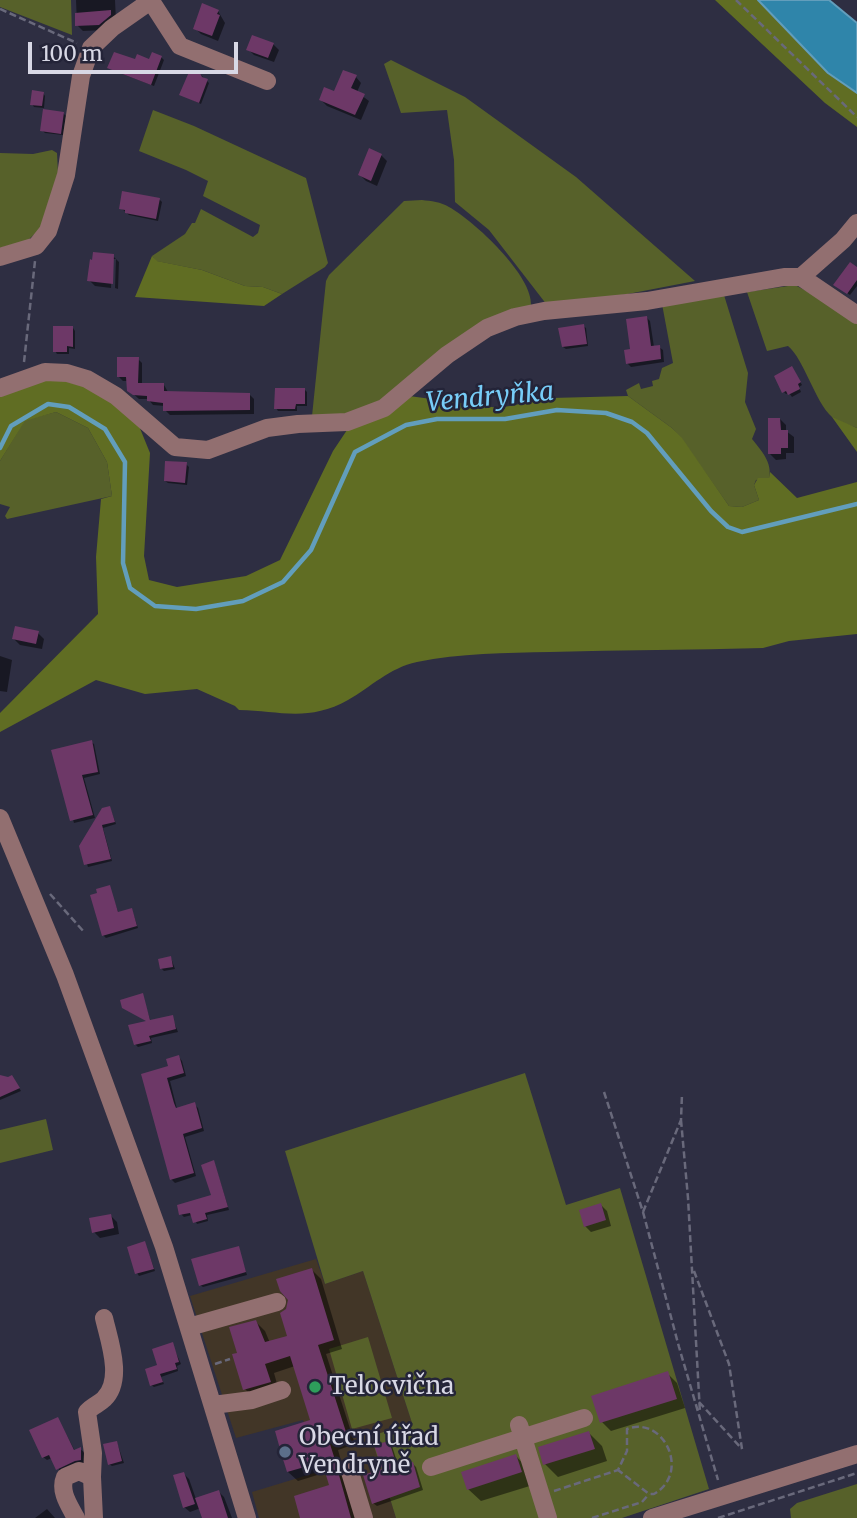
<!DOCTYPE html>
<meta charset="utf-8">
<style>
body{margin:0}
#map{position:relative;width:857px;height:1518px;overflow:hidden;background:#2e2e42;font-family:Merriweather,serif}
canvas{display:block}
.scale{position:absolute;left:28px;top:42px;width:210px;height:32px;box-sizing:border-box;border:4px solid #d8d8e5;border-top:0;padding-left:9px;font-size:21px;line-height:24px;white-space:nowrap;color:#d8d8e5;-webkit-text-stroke:5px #242438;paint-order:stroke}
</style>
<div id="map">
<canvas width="857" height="1518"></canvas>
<div class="scale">100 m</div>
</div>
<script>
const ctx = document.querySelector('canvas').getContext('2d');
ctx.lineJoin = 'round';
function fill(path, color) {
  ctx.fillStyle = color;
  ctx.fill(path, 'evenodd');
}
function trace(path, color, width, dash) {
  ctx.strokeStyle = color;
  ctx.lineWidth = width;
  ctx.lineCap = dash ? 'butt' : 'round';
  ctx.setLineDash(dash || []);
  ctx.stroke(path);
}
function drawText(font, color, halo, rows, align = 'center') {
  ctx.font = font + ' Merriweather,serif';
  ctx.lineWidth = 5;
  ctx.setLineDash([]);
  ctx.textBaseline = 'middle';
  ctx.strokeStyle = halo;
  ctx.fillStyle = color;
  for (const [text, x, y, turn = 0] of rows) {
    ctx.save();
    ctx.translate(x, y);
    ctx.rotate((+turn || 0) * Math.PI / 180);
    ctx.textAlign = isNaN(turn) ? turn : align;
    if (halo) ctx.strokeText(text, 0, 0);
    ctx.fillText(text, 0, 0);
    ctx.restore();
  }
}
fill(new Path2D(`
 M316,1259l9,25 38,-13 49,152 -40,14 24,81h-137l-7,-26 66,-20 -15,-52 -67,18 -46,-142z`), '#423627');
fill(new Path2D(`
 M0,0h71l1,35 -72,-28z
 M391,60l74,37 111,80 119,104 -114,22 -34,2 -58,-75 -34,-28 -1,-42 -7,-50 -46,3 -17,-49z
 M153,110l41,16 112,52 22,85 -3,4 -43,27 -19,-7 -18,-1 -43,-16 -46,-9 -4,-5 33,-22 7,-11h3l6,-14 52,28 5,-4 2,-8 -57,-29 5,-15 -22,-11 -47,-19z
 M52,150l5,3 1,20 -18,56 -13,12 -27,7v-95l33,1z
 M422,200c9,1 19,2 27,7 24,13 85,69 82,99l-170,108 -49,2 14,-135 3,-6 75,-74z
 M795,285l36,19 26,18v106c-7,-3 -20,-6 -25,-11 -17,-15 -28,-58 -44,-71l-21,5 -20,-59z
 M724,295l24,78 -3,29 11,27 -4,10c9,11 21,24 17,39l-13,2 -2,5 5,15 -17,7 -13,-1 -48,-68 -9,-10 -44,-32 -2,-6 13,-7 2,6 12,-3 -1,-5 7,-2 3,-11 11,-5 -11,-59z
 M56,412l32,16 19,34 5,34 -105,23 -2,-3 5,-9 -10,-3v-43l25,-41z
 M525,1073l41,132 54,-17 89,301 -87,29h-226l-25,-82 41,-13 -49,-152 -38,13 -40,-133z
 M46,1119l7,31 -53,13v-33z
 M368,1337l24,81 -40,11 -23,-80z
 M857,1484v34h-66l-1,-9 7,-6z`), '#57612a');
fill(new Path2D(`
 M715,0h43l70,73 29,20v34l-32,-24z
 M152,256l5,5 45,9 43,16 18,1 19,7 -18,12 -129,-9z
 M57,379l41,11 39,31 13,32 -6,103 5,24 28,7 69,-11 34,-16 53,-109 16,-24 60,-31 90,12 52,-10 77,-2 44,32 10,10 47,68 13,1 17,-7 -5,-15 4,-7h11l1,-6 27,26 60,-16v152l-68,7 -26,7c-71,2 -142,2 -213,4 -44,1 -90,1 -133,10 -28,6 -46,25 -69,38 -39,22 -68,11 -109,10l-4,-4 -38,-17 -52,5 -49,-14 -96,52v-19l98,-99 -2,-57 5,-58 11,-3 -5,-34 -19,-34 -32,-16 -31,9 -25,40v-66l42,-15z
 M832,417l25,11v24z`), '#606d23');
const water = new Path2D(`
 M758,0h71l28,23v70l-29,-20z`);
fill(water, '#2f85aa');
trace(water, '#629ebc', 2);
fill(new Path2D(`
 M76,0h39l1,21 -11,9 -22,1 -6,-6z
 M218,11l7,12 -7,18 -17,-7 -6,-6z
 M273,44l6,6 -5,12 -20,-7 -6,-6z
 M161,57l3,3 -10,26 -42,-16 24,-8z
 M199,73l10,10 -8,21 -19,-9 12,-19z
 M356,77l5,6 -4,9 12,9 -8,19 -34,-14 -6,-6 14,-7z
 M43,93l2,3 -1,12 -10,-1 -2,-3z
 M63,113l3,3 -3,19 -18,-2 -3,-3z
 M381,155l6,6 -10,25 -11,-5 -6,-6z
 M160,200l2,2 -4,19 -29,-6 -8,-7z
 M113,256l6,6 -1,27 -3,-1 1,-29h-4l-1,29 -16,-2 -6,-6z
 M857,269v17l-7,9 -12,-8z
 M647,318l3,3 4,26h5l4,3 1,12 -33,5 -4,-4z
 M583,326l3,2 2,18 -22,3 -3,-2z
 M73,328l2,3v18l-6,-1v6h-12l-2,-3z
 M138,359l4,4v22h22l4,7 82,3 4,4v15l-84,1 -5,-5v-4l-12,-1 -5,-6h-9l-10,-9 -1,-9h-5l-5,-5z
 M792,368l10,17 -3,2 2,5 -9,5 -3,-4 -3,1 -2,-2z
 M305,390l2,2v14h-10v5h-19l-2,-3z
 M780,419l6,6v6l8,6v16h-8v6l-10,1 -6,-6z
 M186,464l3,3 -2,18 -19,-2 -3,-2z
 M38,633l6,6 -2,10 -22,-4 -6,-6z
 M0,656l12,4 -5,32 -7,-1z
 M91,742l3,2 6,30 -16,4 11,40 -21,5 -21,-72z
 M110,808l6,16 -13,4 9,33 -24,6 -7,-20z
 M109,887l10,27 13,-4 6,18 -32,10 -3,-3z
 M171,958l4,11 -11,2 -3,-3z
 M142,995l9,27 21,-5 6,15 -27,6 1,5 -14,4 -3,-3 14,-22z
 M179,1057l3,4 4,15 -16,5 7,28 17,-5 4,4 6,23 -19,6 11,39 -21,7 -4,-4 -28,-104 27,-7z
 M0,1076l14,3 7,12 -21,9z
 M214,1162l15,48 -22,5 1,6 -11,3 -5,-9 -8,2 -3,-3 32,-18z
 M601,1205l6,6 4,15 -20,6 -6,-6z
 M111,1216l6,6 2,12 -19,4 -6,-6z
 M145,1243l10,28 -16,5 -2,-3z
 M238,1248l9,27 -44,12 -3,-2z
 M312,1270l9,9 21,70 -16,5 29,90 -17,6 19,68h-54l28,-32 -4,-14 -29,9 -10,-9 24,-51 -17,-55 -21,7 5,18 -25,7 -9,-9 -6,-35 17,-32 9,9 5,12 19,-6 -2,-27z
 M172,1344l9,20 -4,2 1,5 -17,6 3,7 -10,3 -3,-2 8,-19z
 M667,1373l10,10 8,25 -74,23 -9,-9z
 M58,1419l17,32 5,-2 4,3v11l-23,10 -9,-15 -5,2 -4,-3z
 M589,1433l13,13 5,15 -49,16 -13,-13z
 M117,1443l7,20 -12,3 -3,-2z
 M388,1443l4,3 7,22 14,-4 3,3 7,23 -46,16 -4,-3 11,-33z
 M516,1456l12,13 5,16 -52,16 -13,-12z
 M184,1474l5,5 7,20 23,-7 5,5 8,21h-28l-3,-10 -11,4 -6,-5z
 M47,1509l8,9h-20z`), '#0007');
trace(new Path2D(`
 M0,448l11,-22 37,-22 21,3 36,22 20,33 -2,101 7,25 25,18 41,3 47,-8 40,-19 28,-32 44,-98 51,-27 31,-6h68l52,-9 49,3 26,9 15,11 64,78 17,16 14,5 115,-28`), '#629ebc', 4.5);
fill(new Path2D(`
 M202,3l17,7 -2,4 3,1 -8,21 -19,-7z
 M111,10v5l-12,10 -24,1v-13z
 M252,35l22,8 -6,15 -22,-8z
 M114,52l21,7 2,-5 12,5 3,-7 10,4 -11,29 -44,-17z
 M343,70l14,5 -6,13 14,6 -10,21 -36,-15 5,-13 10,4z
 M199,71l3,6 6,2 -9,24 -20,-8 10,-23 5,2z
 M32,90l12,2 -2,14 -12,-1z
 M43,109l21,3 -3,22 -21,-3z
 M369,148l13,6 -11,27 -13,-6z
 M122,191l38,7 -4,21 -31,-6v-3l-6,-1z
 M93,252l21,2 -1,30 -26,-3 3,-22 2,1z
 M850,262l7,5v13l-10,14 -14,-9z
 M647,316l4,30 9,-1 1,14 -35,5 -2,-14 6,-1 -4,-30z
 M584,324l3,20 -25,3 -4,-19z
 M53,326h20v21l-6,-1v6h-14z
 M117,357h22l-1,26h26v8l86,2v17l-87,1v-8l-16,-2v-5l-14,-1 -6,-4 -1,-14h-9z
 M792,366l9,16 -3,2 2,5 -12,6 -2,-4 -4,2 -8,-17z
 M275,388h30v16h-9l-1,5h-21z
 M768,418h12l1,12h7v18h-7v6h-13z
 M165,461l22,1 -2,21 -21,-2z
 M15,626l24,5 -3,13 -24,-5z
 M92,740l6,32 -16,3 11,40 -23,6 -19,-71z
 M110,806l5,16 -13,3 9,34 -27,6 -5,-19 23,-38z
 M110,885l8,27 14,-4 5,18 -35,10 -12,-41 7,-2 -1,-4z
 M171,956l2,11 -13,2 -2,-10z
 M143,993l7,27 23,-5 3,14 -27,7 2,5 -17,4 -6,-20 18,-4 -24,-13 -2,-8z
 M179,1055l5,18 -17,5 7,25 2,5 19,-6 7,26 -19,6 11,39 -24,7 -29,-106 27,-8 -2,-7z
 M0,1075l8,2 4,-2 8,13 -20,9z
 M214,1160l14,47 -23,6 2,6 -14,4 -3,-10 -11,2 -2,-10 34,-10 -10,-30z
 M601,1203l5,17 -22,7 -5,-17z
 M111,1214l3,14 -22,5 -3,-15z
 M145,1241l9,28 -19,5 -8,-27z
 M239,1246l7,26 -47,14 -8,-27z
 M312,1268l22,72 -16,5 29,90 -18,6 8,25 4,-1 -2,10 12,43h-51l-6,-22 35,-11 -7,-23 -35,10 -5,-16 -7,-25 35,-11 -20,-64 -25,8 6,18 -28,8 -11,-36 5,-1 -8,-26 27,-7 9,22 22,-6 -7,-23 6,-4 2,-9 -8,-9 -4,-12z
 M173,1342l6,20 -4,1 2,6 -17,5 3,8 -13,4 -5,-17 12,-4 -5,-16z
 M668,1371l9,28 -77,24 -9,-27z
 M58,1417l16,33 7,-3v13l-6,1 -19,9 -7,-15 -7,3 -13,-28z
 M589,1431l6,18 -52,16 -5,-18z
 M117,1441l5,20 -14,4 -5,-21z
 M389,1441l8,25 16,-4 7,25 -48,17 -9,-29 19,-6 -8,-24z
 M516,1454l6,18 -55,18 -6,-18z
 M184,1472l11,32 -12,4 -10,-33z
 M219,1490l9,28h-26l-7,-20z`), '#6d3867');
trace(new Path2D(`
 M736,0l121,117
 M0,9l77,34
 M24,362l11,-101
 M50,894l35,39
 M604,1092l39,120 36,135 39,133
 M681,1120l7,78 12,215
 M643,1212l38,-92 1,-26
 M694,1271l35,93 13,85
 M215,1364l15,-5
 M699,1402l43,47
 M554,1491l64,-21 9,-19v-22c37,-14 64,44 27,65h-5l-31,-24
 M592,1518l50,-16 7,-8
 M718,1518l139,-45`), '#69697b', 2.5, [7, 3.5]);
trace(new Path2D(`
 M151,1l29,45 87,35
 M0,257l36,-11 12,-15 18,-56 15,-99 10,-28 21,-20 40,-28
 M801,277l42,-37 14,-17
 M0,388l45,-16 22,1 20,6 29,17 59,51 33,3 59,-22 31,-4 49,-2 37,-14 63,-53 40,-27 28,-11 29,-6 103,-10 137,-24h17l56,38
 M0,818l65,157 99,272 83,271
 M189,1327l88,-25
 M213,1405l39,-5 30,-10
 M519,1425l29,93
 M431,1467l153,-49
 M350,1472l14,46
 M92,1477l1,-24 -6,-41c5,-6 12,-8 17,-13 20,-19 5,-59 0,-81
 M76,1518c-7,-13 -17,-27 -11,-41l14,-6 13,6 2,41
 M652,1518l205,-64`), '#926f70', 18);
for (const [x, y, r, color] of [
 [315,1387,7,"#2e9e5b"],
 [285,1452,7,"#5c6f8a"]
]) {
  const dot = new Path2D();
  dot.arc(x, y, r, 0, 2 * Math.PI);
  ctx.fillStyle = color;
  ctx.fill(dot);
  trace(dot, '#242438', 2.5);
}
drawText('24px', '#d8d8e5', '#242438', [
 ["Telocvična",329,1387],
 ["Obecní úřad",299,1438],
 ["Vendryně",299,1466]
], 'left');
drawText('italic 26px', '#77cdf8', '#242438', [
 ["Vendryňka",490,398,-5]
]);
</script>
